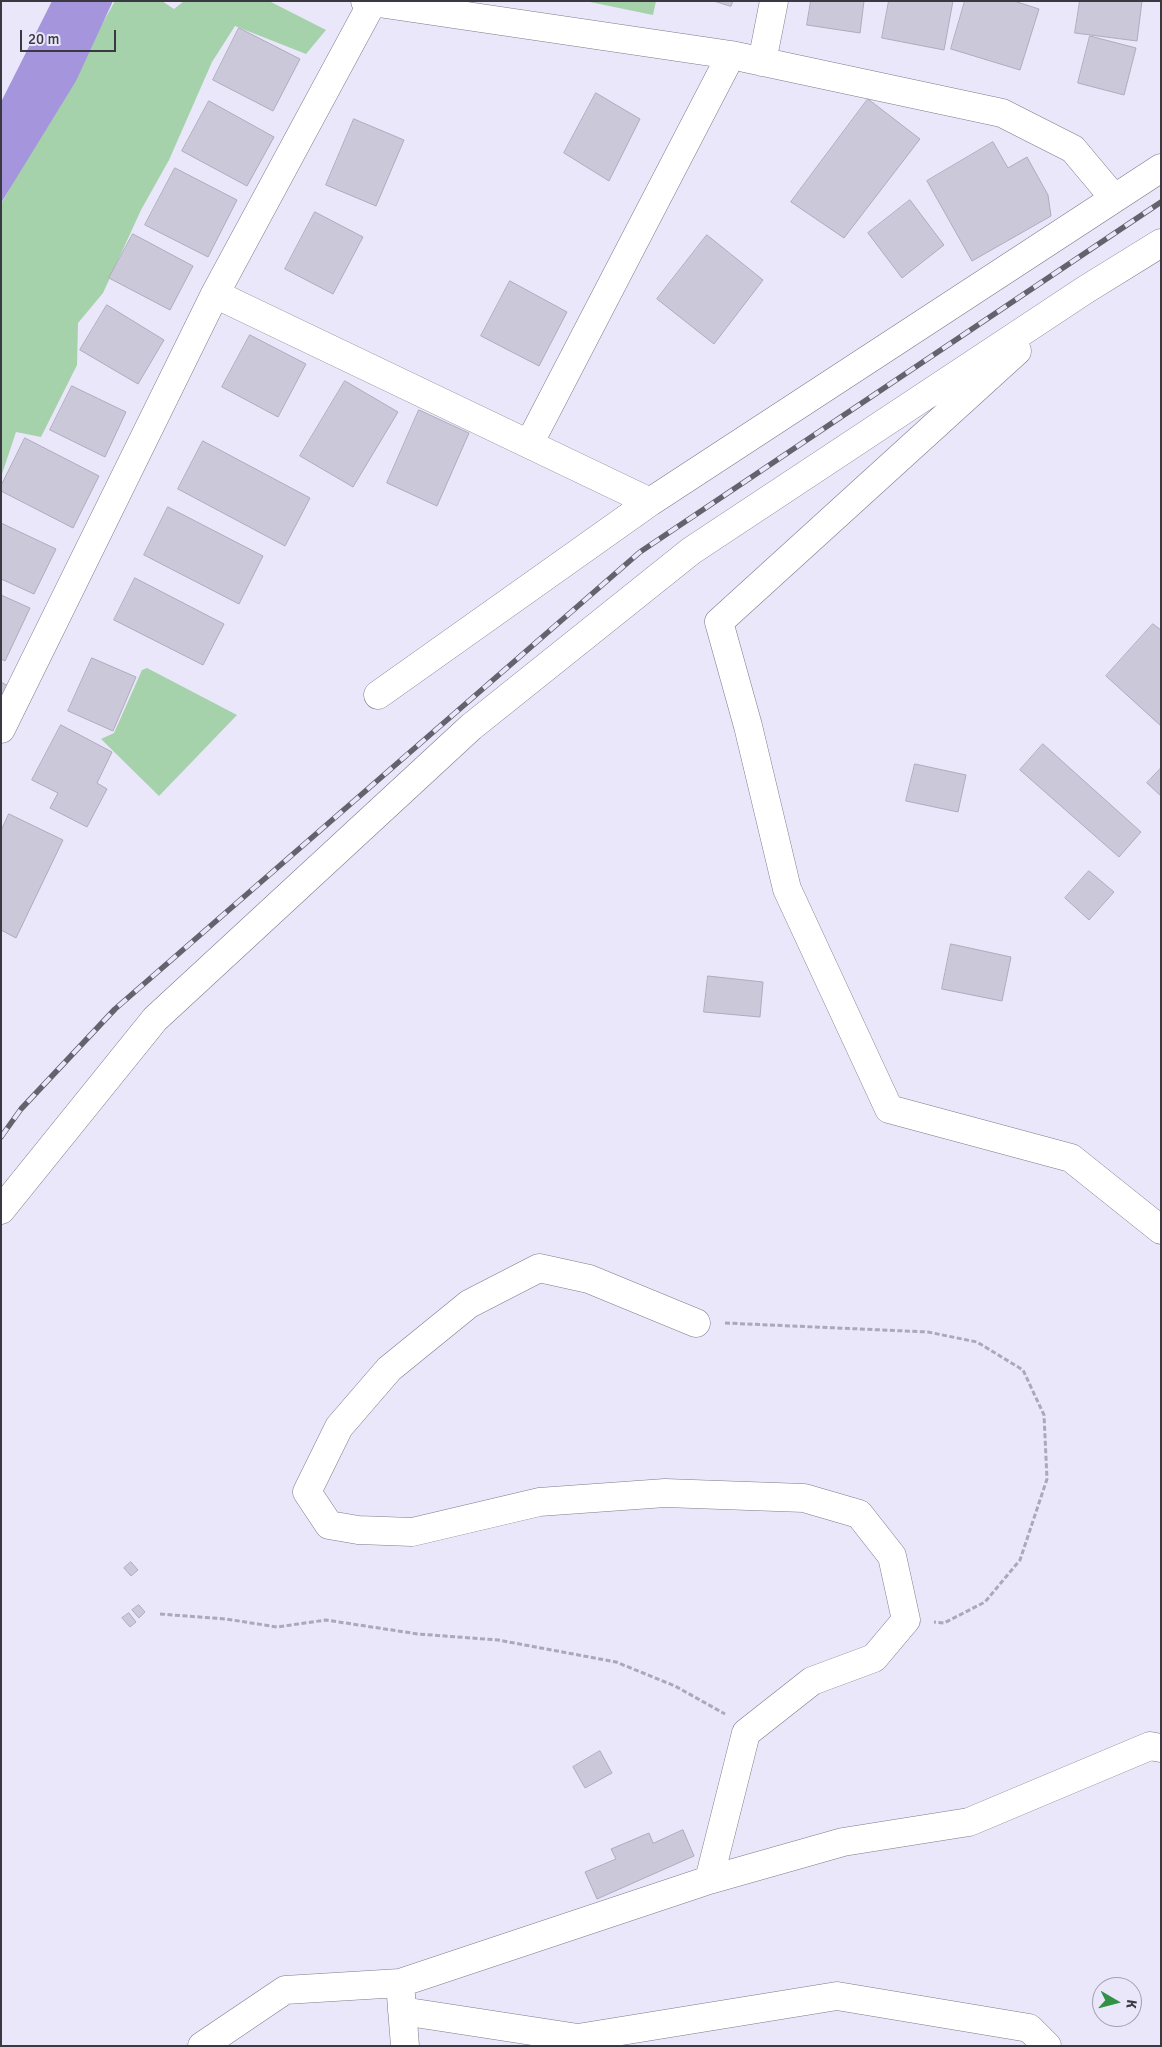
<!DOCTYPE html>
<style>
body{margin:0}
#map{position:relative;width:1162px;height:2047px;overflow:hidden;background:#eae7fa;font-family:Signika,sans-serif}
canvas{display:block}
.frame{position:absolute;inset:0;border:2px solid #3a3941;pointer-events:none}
.north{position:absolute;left:1092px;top:1977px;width:50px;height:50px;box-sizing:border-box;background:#eae7fa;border:1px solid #a4a1b0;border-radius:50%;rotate:98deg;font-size:14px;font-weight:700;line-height:20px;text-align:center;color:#3a3941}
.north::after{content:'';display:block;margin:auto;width:18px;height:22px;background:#319246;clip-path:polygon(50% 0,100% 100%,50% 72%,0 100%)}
.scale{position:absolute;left:20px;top:30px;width:96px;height:22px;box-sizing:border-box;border:2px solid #3a3941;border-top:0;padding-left:6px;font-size:15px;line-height:18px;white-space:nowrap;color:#3a3941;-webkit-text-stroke:4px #eae7fa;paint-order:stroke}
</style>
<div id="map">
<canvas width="1162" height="2047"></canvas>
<div class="frame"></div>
<div class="north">K</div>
<div class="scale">20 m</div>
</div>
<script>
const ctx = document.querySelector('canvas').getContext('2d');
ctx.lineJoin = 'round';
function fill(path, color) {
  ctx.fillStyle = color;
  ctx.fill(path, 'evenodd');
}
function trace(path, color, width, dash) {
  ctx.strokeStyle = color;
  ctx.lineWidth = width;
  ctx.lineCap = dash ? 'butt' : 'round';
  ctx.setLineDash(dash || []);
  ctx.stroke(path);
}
fill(new Path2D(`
 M115,1h47l12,8 10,-8h85l57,29 -20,24 -71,-28 -23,36 -43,98 -28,50 -38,83 -25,30 -1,42 -36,72 -25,-5 -15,45v-273z
 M585,1h71l-3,14z
 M147,668l90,47 -78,81 -58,-57 13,-6 28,-63z`), '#a5d2aa');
fill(new Path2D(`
 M52,1h61l-37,80 -75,122v-101z`), '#a595dd');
const building = new Path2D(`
 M714,1h19l-2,5z
 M811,1h53l-4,32 -53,-8z
 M889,1h64l-9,49 -62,-12z
 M965,1h49l25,8 -19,61 -69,-21z
 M1080,1h62l-5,40 -62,-8z
 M239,28l61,31 -27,52 -60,-31z
 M1090,36l46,12 -12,47 -46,-12z
 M596,93l44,26 -31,62 -45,-28z
 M868,99l52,40 -76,99 -53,-36z
 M209,101l65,36 -27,49 -65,-35z
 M354,119l50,21 -28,66 -50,-21z
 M993,142l15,26 19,-11 21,38 3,21 -79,45 -45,-80z
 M175,168l62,32 -29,57 -63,-32z
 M910,200l34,45 -42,33 -34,-45z
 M315,212l48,25 -30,57 -48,-25z
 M133,234l60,32 -23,44 -61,-32z
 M707,235l56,45 -49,64 -57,-45z
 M510,281l57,31 -28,54 -58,-30z
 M107,305l57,35 -26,44 -58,-34z
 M250,335l56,29 -28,53 -56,-30z
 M345,381l53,31 -45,75 -53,-31z
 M72,386l54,26 -21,45 -55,-27z
 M419,410l50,23 -32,73 -50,-23z
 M25,438l74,38 -26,52 -72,-37v-5z
 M203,441l107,57 -25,48 -107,-57z
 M168,507l95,49 -24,48 -95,-49z
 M1,523l55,26 -22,45 -33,-15z
 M135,578l89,46 -21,41 -89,-45z
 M1,595l29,13 -25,53 -4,-2z
 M1153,624l8,6v96l-55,-50z
 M92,658l44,19 -23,54 -45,-20z
 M1,682l7,4 -7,13z
 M61,725l51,27 -15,31 10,6 -20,38 -37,-19 8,-15 -26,-13z
 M1043,744l98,88 -22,25 -99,-87z
 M915,764l51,11 -8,37 -52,-11z
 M1161,768v28l-14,-13z
 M9,814l54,26 -47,98 -15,-8v-99z
 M1089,871l25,21 -25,28 -24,-22z
 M951,944l60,13 -9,44 -60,-12z
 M708,976l55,6 -3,35 -56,-5z
 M131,1562l7,8 -7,6 -7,-8z
 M139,1605l6,7 -6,6 -7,-8z
 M129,1613l7,9 -6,5 -8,-9z
 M600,1751l12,22 -27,15 -12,-21z
 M683,1830l11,26 -97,43 -12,-27 31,-13 -5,-10 38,-16 4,10z`);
fill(building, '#cbc8da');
trace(building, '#aeabbd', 1);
const minor = new Path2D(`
 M365,1l366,54 271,58 71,36 41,49
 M762,62l12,-61
 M215,294l435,208
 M1017,351l-298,271 29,104 39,163 102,220 182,49 90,72
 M529,444l202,-389
 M378,695l272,-193 511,-334
 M1,729l214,-435 157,-291
 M1,1210l154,-191 316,-292 220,-176 394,-261 76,-47
 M696,1323l-107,-44 -50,-11 -70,36 -80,65 -50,58 -32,65 22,33 29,5 54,2 127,-30 126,-9 139,5 55,16 33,42 14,64 -32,38 -62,23 -66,52 -37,147
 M400,1983l309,-103 134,-38 126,-20 181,-76 11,2
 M402,2011l176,27 259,-42 192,32 18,18
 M202,2046l83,-56 115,-7 5,63`);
trace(minor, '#7d7a8a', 29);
trace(new Path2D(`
 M725,1323l203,9 49,10 46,28 21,45 3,64 -27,81 -35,42 -41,21 -10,-1
 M160,1614l66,5 51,8 49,-7 92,14 80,6 118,22 59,24 50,28`), '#aba8b8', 3, [5, 2.5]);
trace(minor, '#fff', 28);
const rail = new Path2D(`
 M1,1137l20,-28 94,-100 525,-457 521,-350`);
trace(rail, '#63626d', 5.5);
trace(rail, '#eae7fa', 4, [11]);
</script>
